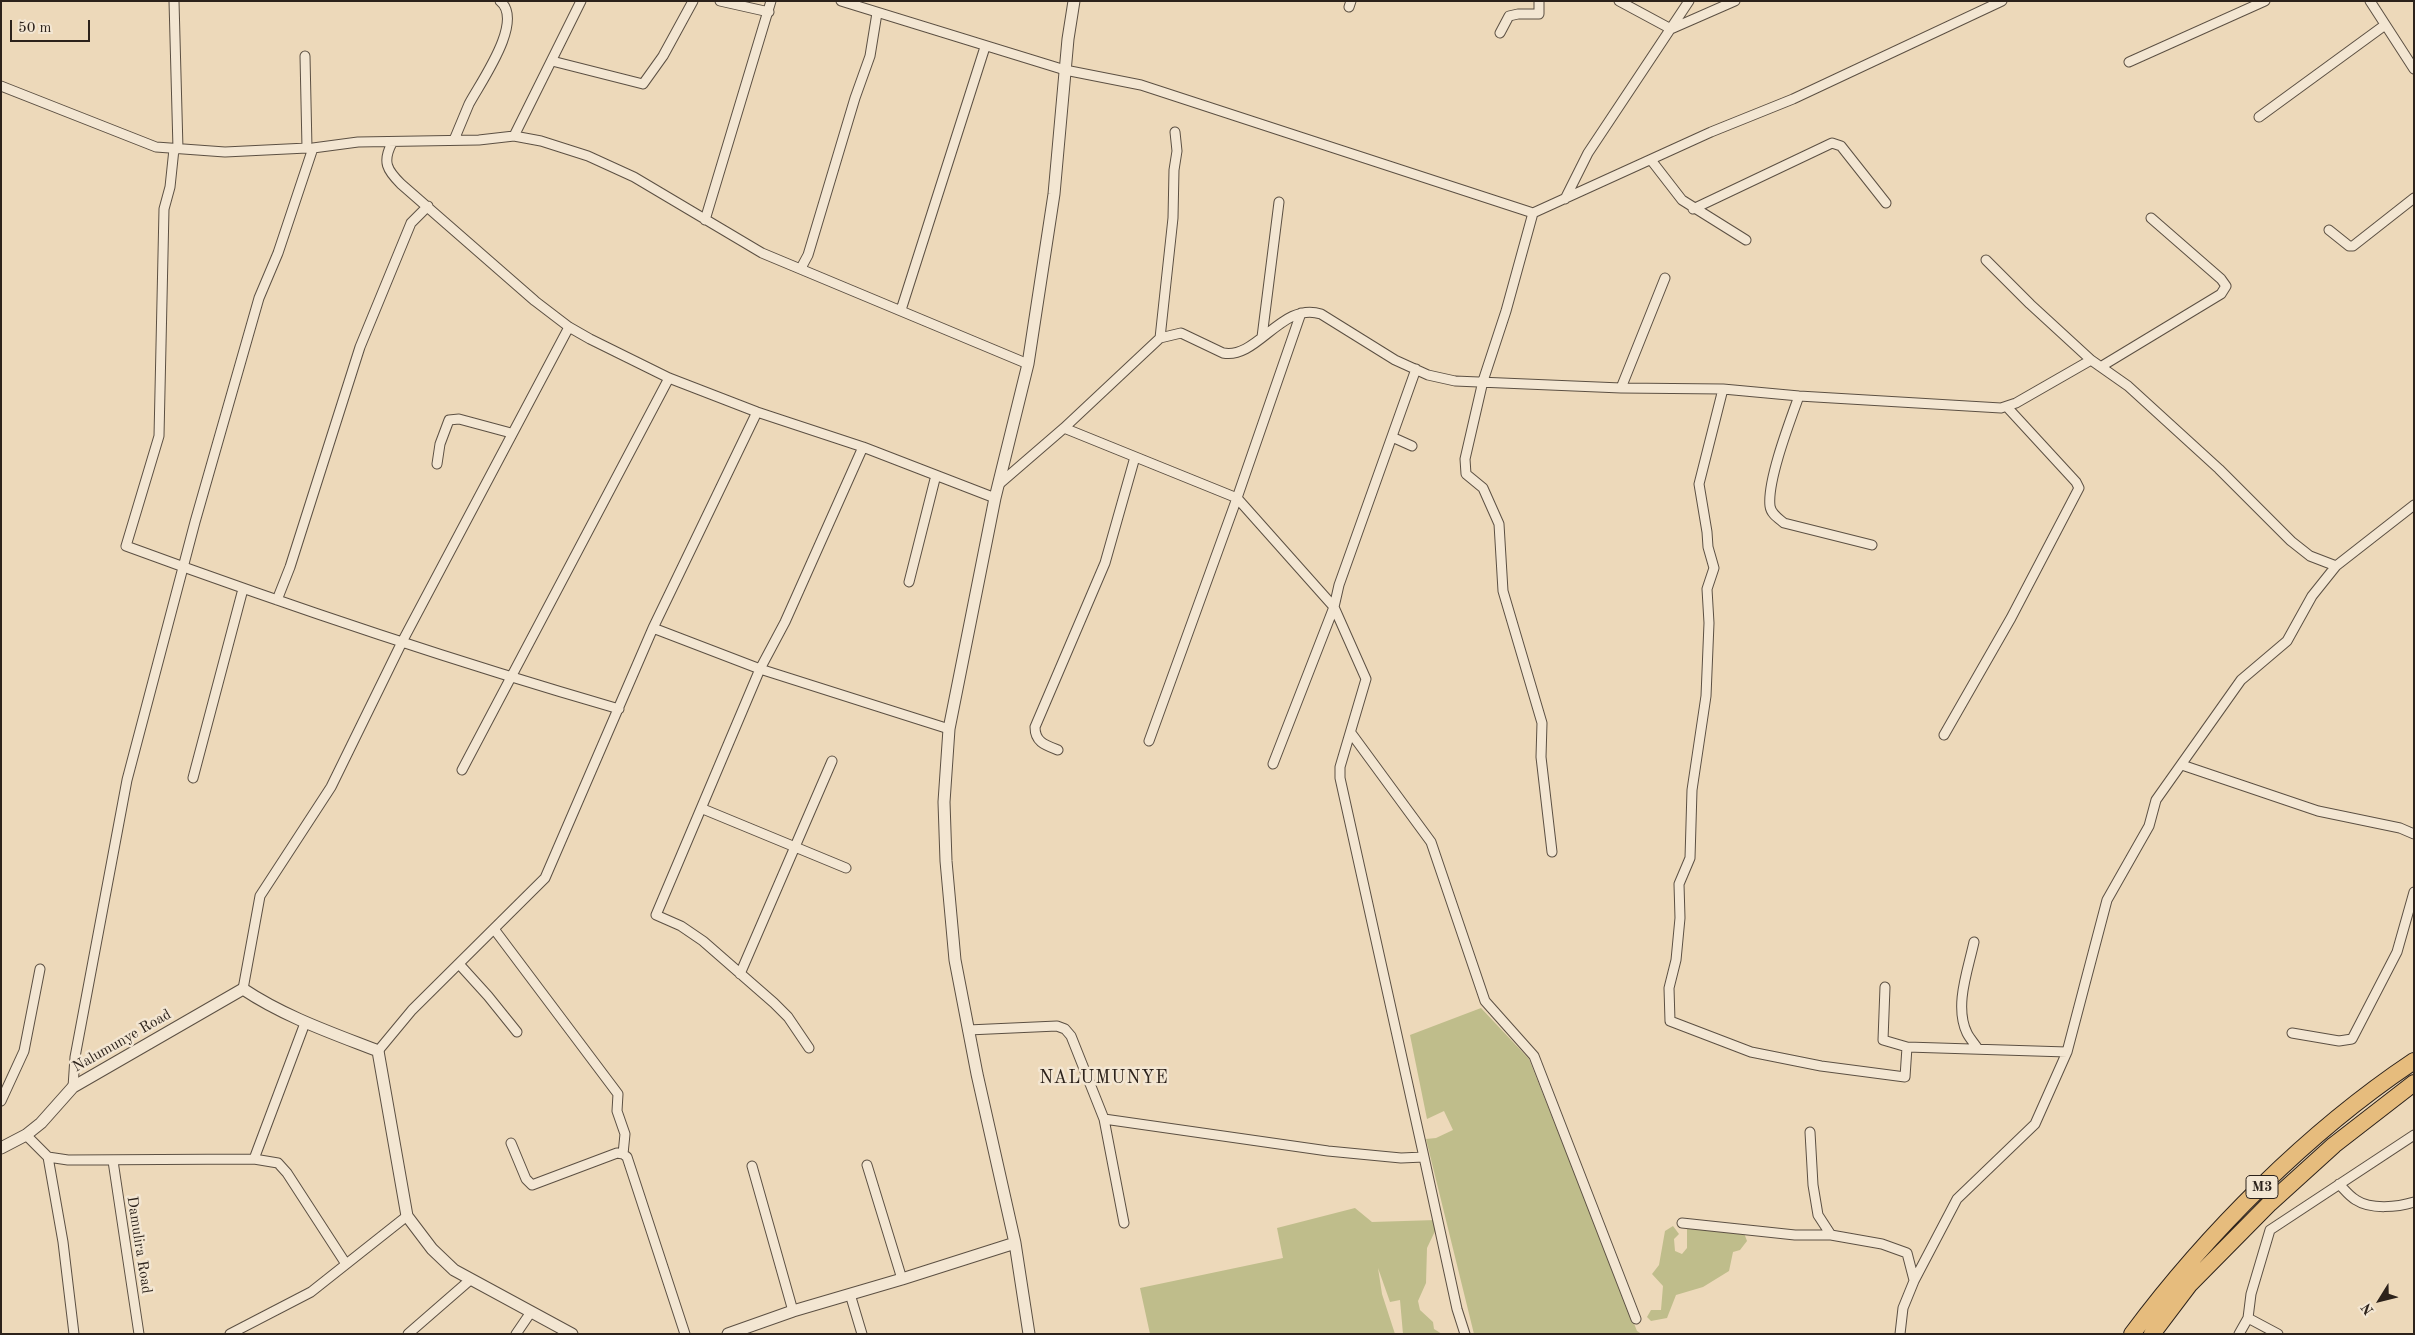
<!DOCTYPE html>
<style>
body{margin:0}
#map{position:relative;width:2415px;height:1335px;overflow:hidden;background:#edd9ba;font-family:"Old Standard TT",serif}
canvas{display:block}
.frame{position:absolute;inset:0;border:2px solid #2c221b;pointer-events:none}
.north{position:absolute;left:2355px;top:1275px;width:50px;height:50px;-webkit-text-stroke:4px #f3e6d2;paint-order:stroke;rotate:234deg;font-size:14px;font-weight:700;line-height:20px;text-align:center;color:#2c221b}
.north::after{content:'';display:block;margin:auto;width:18px;height:22px;background:#2c221b;clip-path:polygon(50% 0,100% 100%,50% 72%,0 100%)}
.scale{position:absolute;left:10px;top:20px;width:80px;height:22px;box-sizing:border-box;border:2px solid #2c221b;border-top:0;padding-left:6px;font-size:15px;line-height:18px;white-space:nowrap;color:#2c221b;-webkit-text-stroke:4px #f3e6d2;paint-order:stroke}
</style>
<div id="map">
<canvas width="2415" height="1335"></canvas>
<div class="frame"></div>
<div class="north">N</div>
<div class="scale">50 m</div>
</div>
<script>
const ctx = document.querySelector('canvas').getContext('2d');
ctx.lineJoin = 'round';
function fill(path, color) {
  ctx.fillStyle = color;
  ctx.fill(path, 'evenodd');
}
function trace(path, color, width, dash) {
  ctx.strokeStyle = color;
  ctx.lineWidth = width;
  ctx.lineCap = dash ? 'butt' : 'round';
  ctx.setLineDash(dash || []);
  ctx.stroke(path);
}
function drawText(font, color, halo, rows, align = 'center') {
  ctx.font = font + ' "Old Standard TT",serif';
  ctx.lineWidth = 5;
  ctx.setLineDash([]);
  ctx.textBaseline = 'middle';
  ctx.strokeStyle = halo;
  ctx.fillStyle = color;
  for (const [text, x, y, turn = 0] of rows) {
    ctx.save();
    ctx.translate(x, y);
    ctx.rotate((+turn || 0) * Math.PI / 180);
    ctx.textAlign = isNaN(turn) ? turn : align;
    if (halo) ctx.strokeText(text, 0, 0);
    ctx.fillText(text, 0, 0);
    ctx.restore();
  }
}
fill(new Path2D(`
 M1481,1008l48,51 108,272 5,3h-168l-48,-195 10,-1 17,-8 -9,-19 -17,8 -17,-84z
 M1355,1208l17,14 64,-2 1,7 -10,21 -1,35 -8,18 2,9 13,12 1,7 8,5h-39l-3,-34 -10,2 -12,-34 4,26 13,40h-245l-10,-46 143,-30 -6,-30z
 M1673,1226l6,8 -5,5 1,12 7,3 5,-6v-22l57,7 3,8 -7,9 -7,2 -4,19 -26,16 -27,8 -9,23 -16,3 -4,-4 4,-7h10l2,-24 -11,-12 7,-9 6,-34z`), '#bfbd8b');
const minor = new Path2D(`
 M174,1l4,148
 M720,1l49,11
 M841,1l224,69 76,15 392,128 178,-81 82,-33 209,-98
 M1619,1l52,28 64,-28
 M2370,1l44,68
 M1349,7l2,-6
 M1500,33l9,-17 9,-2h21v-13
 M552,61l91,23 20,-28 30,-55
 M2129,62l136,-61
 M1,86l155,61 69,5 82,-4 -2,-92
 M2259,117l126,-92
 M514,136l67,-135
 M454,140c5,-12 10,-24 15,-36 11,-21 56,-83 31,-103
 M392,143c-10,19 -5,27 9,41l134,117 34,26 21,12 79,39 88,34 106,35 132,51
 M174,149l-4,38 -6,22 -5,227 -33,110c163,60 327,115 493,163
 M1651,160l31,40 64,40
 M1565,199l23,-46 101,-152
 M1693,209l139,-66 9,3 45,57
 M1533,213l-27,98 -23,70 -18,78 1,15 17,14 16,36 4,67 39,132 -1,34 11,95
 M705,220l66,-219
 M2329,230l20,16h4l61,-48
 M1986,260l44,44 61,56 37,26 91,83 72,72 19,15 26,10
 M801,268l7,-13 47,-157 15,-42 7,-43
 M901,310l84,-263
 M1262,337l17,-135
 M1160,338l13,-120 1,-48 3,-19 -2,-19
 M2102,366l119,-72 5,-8 -5,-7 -70,-61
 M1621,388l44,-110
 M1723,389l-24,95 8,48 1,15 6,21 -7,21 2,34 -3,73 -14,94 -2,68 -11,26 1,34 -4,42 -7,28 1,33 81,31 70,14 84,11 2,-30 160,5
 M1799,396c-9,25 -32,85 -29,110 1,8 8,12 14,17l88,22
 M1064,428l173,70 97,109 -61,157
 M1392,437l20,9
 M437,464l3,-20 9,-24 10,-1 52,14
 M998,485l66,-57 96,-90 21,-5 42,20c34,7 59,-52 98,-39l74,46 33,15 27,6 166,7 102,1 76,7 202,12 15,-5 75,-43
 M909,582l27,-107
 M277,600l13,-33 70,-220 51,-124 17,-17
 M653,628l104,-216
 M1351,733l80,109 54,159 49,55 102,263
 M1944,735l67,-117 68,-130 -3,-6 -69,-75
 M1149,741l88,-243 64,-185
 M1058,750c-13,-5 -23,-8 -23,-23l70,-164 30,-106
 M2182,765l136,46 82,17 14,6
 M462,770l207,-392
 M193,778l50,-189
 M703,809l143,59
 M494,929l124,165 -1,17 8,23 -2,20
 M1974,942c-6,28 -20,64 -7,91 3,6 8,11 11,16
 M459,964l29,32 29,36
 M740,974l92,-213
 M1885,987l-2,53 24,7
 M243,989l17,-93 71,-109 71,-145 167,-315
 M968,1030l89,-4 8,3 6,7 33,83 20,104
 M2292,1033l47,8 13,-2 45,-87 17,-60
 M809,1048l-21,-31 -14,-14 -71,-62 -22,-15 -25,-11 104,-246 25,-47 78,-175
 M378,1051l34,-41 133,-132 108,-250 107,41 189,60
 M73,1087l2,-30 52,-277 68,-258 64,-224 19,-45 35,-105 45,-6 121,-2 35,-4 27,5 47,15 46,21 128,76 266,111
 M1,1101l23,-50 16,-82
 M1104,1119l224,32 73,7 23,-1 -84,-379v-11l26,-88 -32,-72 5,-22 77,-216
 M1810,1132l3,53 5,30 13,20 51,9 25,9 7,27
 M26,1135l22,22 20,3 186,-1 24,4 9,10 59,91
 M511,1143l15,36 6,6 85,-32 6,1 4,3 58,177
 M48,1157l15,85 11,92
 M1424,1157l33,152 8,25
 M254,1159l51,-136
 M113,1161l26,173
 M867,1165l35,114
 M752,1166l41,145
 M2339,1184c5,5 10,12 17,16 15,10 42,7 58,2
 M1682,1223l113,12h36
 M850,1294l12,40
 M2248,1318l30,16
 M230,1334l81,-42 96,-76
 M408,1334l62,-54
 M516,1334l15,-22
 M1900,1334l3,-26 11,-27 43,-82 78,-75 32,-72 40,-152 42,-74 7,-26 85,-120 46,-39 25,-45 24,-30 78,-61
 M2239,1334l9,-16 3,-24 19,-64 144,-95`);
const tertiary = new Path2D(`
 M1,1148l25,-13 15,-12 32,-36 170,-98c42,28 89,44 135,62l29,165 25,33 22,21 118,64
 M728,1334l65,-23 109,-32 113,-36
 M1029,1334l-14,-91 -38,-169 -22,-114 -9,-99 -2,-59 5,-73 46,-231 33,-134 26,-170 14,-155 6,-38`);
const motorway = new Path2D(`
 M2132,1334c75,-101 177,-203 282,-273
 M2152,1334l37,-49 81,-82 64,-58 80,-62`);
trace(minor, '#5c5043', 11);
trace(tertiary, '#5c5043', 13);
trace(motorway, '#2c221b', 18);
trace(minor, '#f3e6d2', 9);
trace(tertiary, '#f3e6d2', 11);
trace(motorway, '#e6bc7d', 16);
for (const [x, y, w] of [
 [2262,1187,32]
]) {
  const box = new Path2D();
  box.roundRect(x - w / 2, y - 11.5, w, 23, 4);
  ctx.fillStyle = '#f3e6d2';
  ctx.fill(box);
  trace(box, '#2c221b', 1);
}
drawText('bold 14px', '#2c221b', null, [
 ["M3",2262,1187]
]);
drawText('15px', '#2c221b', '#f3e6d2', [
 ["Nalumunye Road",122,1041,-30],
 ["Damulira Road",139,1245,81]
]);
ctx.letterSpacing = '1px';
drawText('18px', '#2c221b', '#f3e6d2', [
 ["NALUMUNYE",1104,1078]
]);
ctx.letterSpacing = '0px';
</script>
